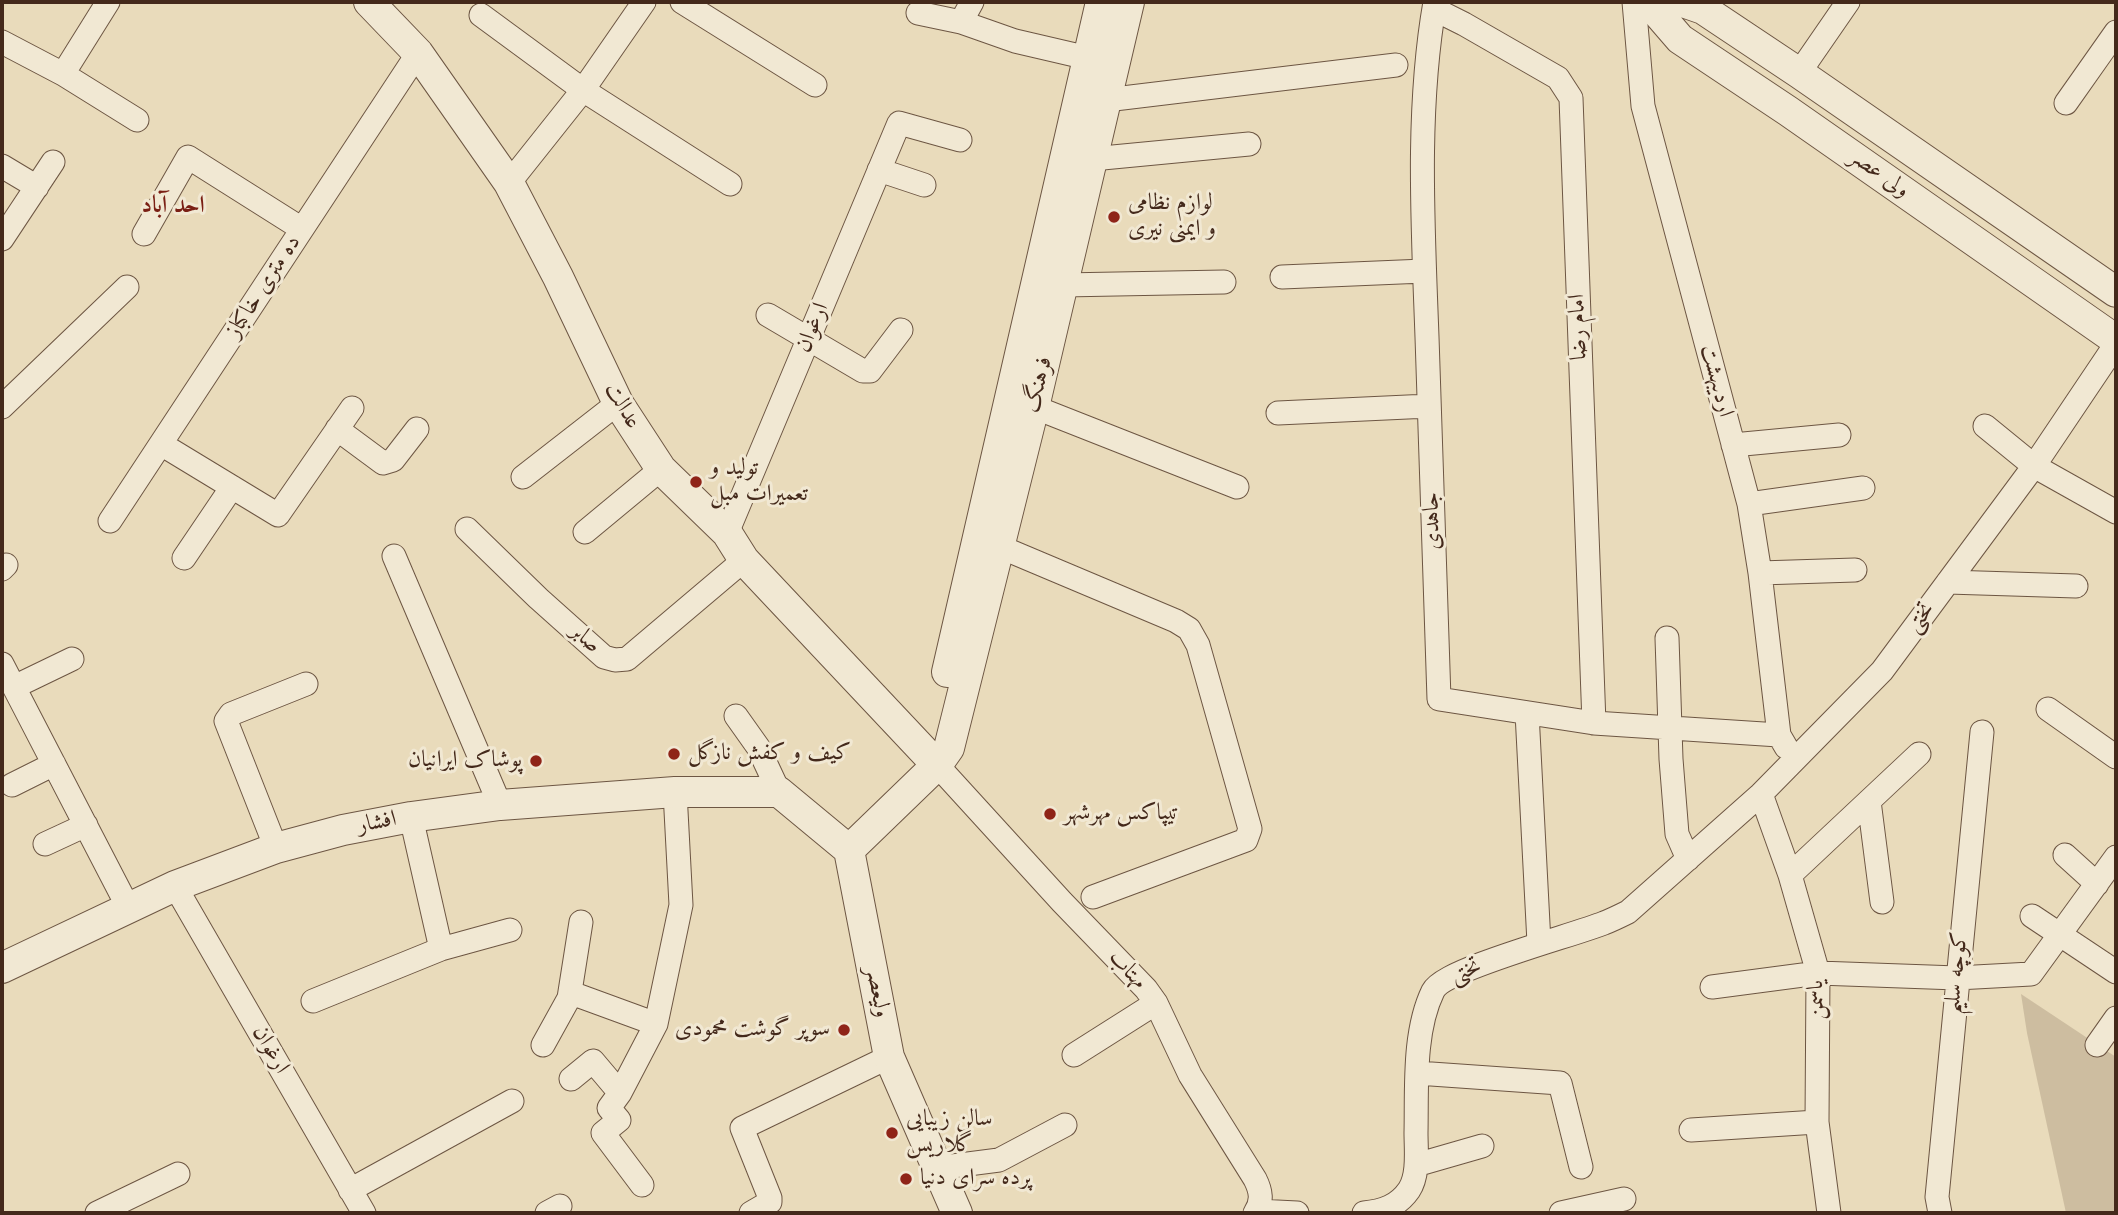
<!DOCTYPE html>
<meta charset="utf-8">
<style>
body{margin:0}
#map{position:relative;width:2118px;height:1215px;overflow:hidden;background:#e9dbbb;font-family:Cardo,serif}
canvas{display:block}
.frame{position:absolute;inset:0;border:4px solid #44291b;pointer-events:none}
</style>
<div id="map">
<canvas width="2118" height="1215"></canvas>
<div class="frame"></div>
</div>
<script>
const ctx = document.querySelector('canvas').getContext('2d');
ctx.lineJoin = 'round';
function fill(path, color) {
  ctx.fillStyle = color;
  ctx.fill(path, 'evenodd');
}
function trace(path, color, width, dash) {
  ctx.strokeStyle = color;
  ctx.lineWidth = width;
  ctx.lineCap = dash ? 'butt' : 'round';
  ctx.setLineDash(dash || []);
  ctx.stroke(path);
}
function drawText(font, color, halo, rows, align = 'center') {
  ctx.font = font + ' Cardo,Amiri,serif';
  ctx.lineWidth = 6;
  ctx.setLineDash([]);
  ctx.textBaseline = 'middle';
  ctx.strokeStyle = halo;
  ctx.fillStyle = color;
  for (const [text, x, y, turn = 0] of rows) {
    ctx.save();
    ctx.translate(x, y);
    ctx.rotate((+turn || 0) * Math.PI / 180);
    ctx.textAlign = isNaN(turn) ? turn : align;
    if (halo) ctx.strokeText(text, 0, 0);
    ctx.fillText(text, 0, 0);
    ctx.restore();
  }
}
fill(new Path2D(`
 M2021,994l95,63v156h-50l-39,-180z`), '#cdbda0');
const minor = new Path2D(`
 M682,2l133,83
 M972,2l-11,20 54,19 73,17
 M1435,2c-19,108 -12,225 -8,335 4,120 8,241 12,362l155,24 185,12
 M1634,2l9,104 106,398 11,69 19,162 7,12
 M1434,9l30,15 94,54 13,20 23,625
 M918,13l43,9
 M481,15l102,75 147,94
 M2,42l61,32 74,46
 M1799,73l49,-71
 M63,74l45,-72
 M1106,100l290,-35
 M2066,103l50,-71
 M1092,159l157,-15
 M2,166l35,21
 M879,170l45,15
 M509,183l74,-93 61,-88
 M144,234l44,-77 114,72
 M2,239l51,-77
 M1282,277l142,-6
 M1063,285l161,-3
 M768,315l95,56h7l31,-41
 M2,407l125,-120
 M1034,407l203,80
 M1278,413l151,-7
 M1985,426l49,40 82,46
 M337,429l46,34 10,-3 24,-31
 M161,444l117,71 74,-107
 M1733,445l106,-10
 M523,477l95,-74
 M1749,504l114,-16
 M110,521l308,-468
 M467,529l71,69 66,59 11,3 12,-1 117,-99
 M585,532l76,-63
 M727,533l172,-410 61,17
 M998,546l178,75 13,8 9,16 52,184 -4,11 -153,57
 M394,556l106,249
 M184,558l48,-71
 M2,569l4,-4
 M1760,573l95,-3
 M1948,582l128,4
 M1667,638l4,121 6,75 11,25
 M2,664l127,245
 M14,687l58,-28
 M2048,709l68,48
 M1527,713l12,230
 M736,716l22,31 21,45
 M937,765l125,137 84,87 10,14 34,72 65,104c6,12 8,22 0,34
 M12,785l42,-21
 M1761,794l29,81 28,98 -1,149 12,91
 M1869,801l13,101
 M411,817l30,132
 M45,844l41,-19
 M276,848l-50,-127 5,-7 75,-30
 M2065,855l32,29
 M1790,875l129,-121
 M175,886l189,327
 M2032,916l84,56
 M1712,987l106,-14 139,5 74,-4 85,-117
 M569,998l12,-76
 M313,1001l128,-52 69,-19
 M543,1045l26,-47 5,-4 82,30
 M2097,1045l19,-27
 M1074,1055l82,-52
 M1417,1073l143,10 21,84
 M571,1079l22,-18 27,32
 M1691,1130l126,-8
 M1416,1165l66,-19
 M937,1168l62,-8 66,-35
 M642,1185l-39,-52 16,-13 -10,-12 11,-15 36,-69 25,-119 -6,-113
 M350,1190l162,-89
 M1257,1211l40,2
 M97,1213l81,-39
 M547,1213l13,-7
 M751,1213l19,-11v-4l-28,-70 147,-71
 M1364,1213c19,-2 34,-7 45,-23 10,-15 7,-40 7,-57 1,-44 -3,-101 17,-142 11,-22 142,-56 171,-68 8,-3 16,-7 24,-11l133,-118 121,-123 152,-205 82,-122
 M1561,1213l63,-14
 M1940,1213l-3,-16 45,-465`);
const tertiary = new Path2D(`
 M369,2l49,51 91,130 49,94 60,126 43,66 66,64 17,27 193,205
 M1648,2l32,37 108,72 328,229
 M1683,2l20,7 96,64 317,219
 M947,672l154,-670
 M849,850l88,-85 12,-17 85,-341 95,-405
 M2,968l173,-82 101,-38 67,-18 68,-13 89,-12 175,-13h104l70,58 40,207 68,156`);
trace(minor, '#6d5643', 25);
trace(tertiary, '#6d5643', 32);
trace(minor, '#f1e8d3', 23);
trace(tertiary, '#f1e8d3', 30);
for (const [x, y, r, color] of [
 [1114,217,7,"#8f2418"],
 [696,482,7,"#8f2418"],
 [674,754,7,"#8f2418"],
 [536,761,7,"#8f2418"],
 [1050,814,7,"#8f2418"],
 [844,1030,7,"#8f2418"],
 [892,1133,7,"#8f2418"],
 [906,1179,7,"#8f2418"]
]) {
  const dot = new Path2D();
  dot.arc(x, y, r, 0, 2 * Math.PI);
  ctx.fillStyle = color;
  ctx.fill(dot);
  trace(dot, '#f1e8d3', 2.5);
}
drawText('23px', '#44291b', '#f1e8d3', [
 ["ولی عصر",1879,174,35],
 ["ده متری خاکباز",264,287,-57],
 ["امام رضا",1579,327,-92],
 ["ارغوان",813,328,-67],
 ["اردیبهشت",1716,381,75],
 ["فرهنگ",1039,385,-76],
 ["عدالت",622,406,60],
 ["جاهدی",1433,521,-92],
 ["تختی",1921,618,-53],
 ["صابر",585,639,41],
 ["افشار",377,823,-11],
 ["مهتاب",1127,970,47],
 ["تختی",1466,972,-24],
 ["کوچه سلیم",1957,973,-84],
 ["ولیعصر",877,992,79],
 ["یاسمن",1817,1000,-91],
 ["ارغوان",270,1050,60]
]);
drawText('23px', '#44291b', '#f1e8d3', [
 ["لوازم نظامی",1128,204],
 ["و ایمنی نیری",1128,230],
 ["تولید و",710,469],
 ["تعمیرات مبل",710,495],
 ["کیف و کفش نازگل",688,754],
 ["پوشاک ایرانیان",522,761,"right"],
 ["تیپاکس مهرشهر",1064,814],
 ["سوپر گوشت محمودی",830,1030,"right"],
 ["سالن زیبایی",906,1120],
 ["گلاریس",906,1146],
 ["پرده سرای دنیا",920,1179]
], 'left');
drawText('bold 24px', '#7a1f14', '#f1e8d3', [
 ["احد آباد",173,206]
]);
</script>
